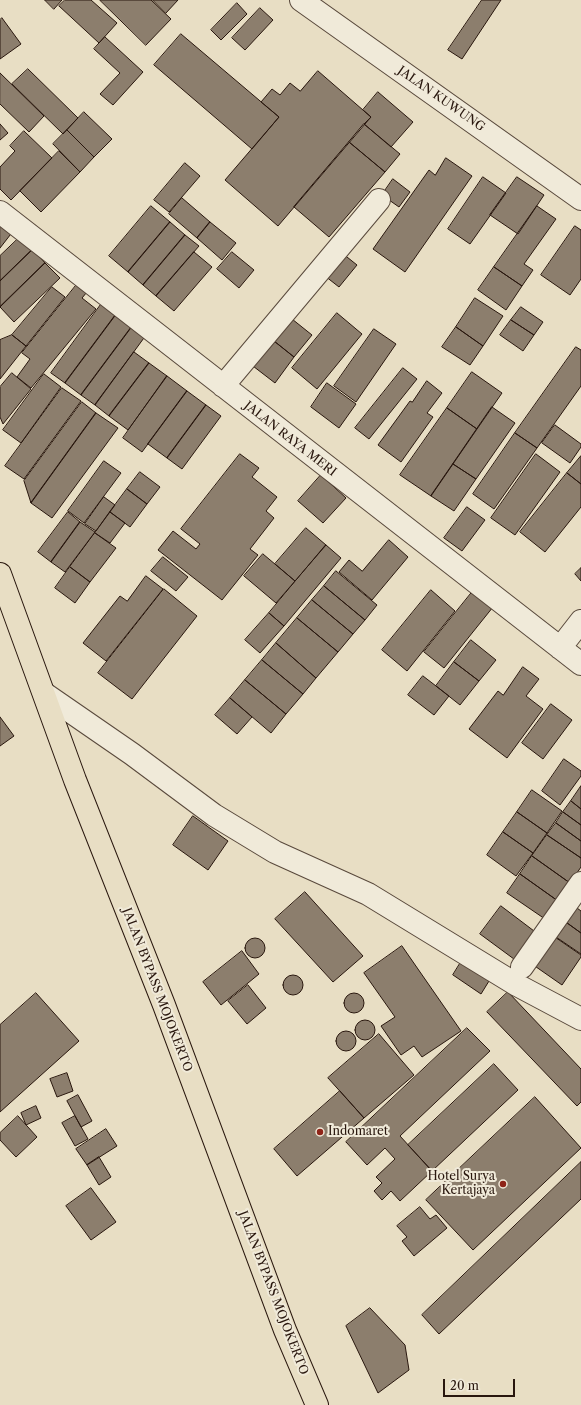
<!DOCTYPE html>
<style>
body{margin:0}
#map{position:relative;width:581px;height:1405px;overflow:hidden;background:#e8dec4;font-family:"Libre Caslon Text",serif}
canvas{display:block}
.scale{position:absolute;left:443px;top:1379px;width:72px;height:18px;box-sizing:border-box;border:2px solid #29170e;border-top:0;padding-left:5px;font-size:12px;line-height:14px;white-space:nowrap;color:#29170e;-webkit-text-stroke:3px #f0ead9;paint-order:stroke}
</style>
<div id="map">
<canvas width="581" height="1405"></canvas>
<div class="scale">20 m</div>
</div>
<script>
const ctx = document.querySelector('canvas').getContext('2d');
ctx.lineJoin = 'round';
function fill(path, color) {
  ctx.fillStyle = color;
  ctx.fill(path, 'evenodd');
}
function trace(path, color, width, dash) {
  ctx.strokeStyle = color;
  ctx.lineWidth = width;
  ctx.lineCap = dash ? 'butt' : 'round';
  ctx.setLineDash(dash || []);
  ctx.stroke(path);
}
function drawText(font, color, halo, rows, align = 'center') {
  ctx.font = font + ' "Libre Caslon Text",serif';
  ctx.lineWidth = 4;
  ctx.setLineDash([]);
  ctx.textBaseline = 'middle';
  ctx.strokeStyle = halo;
  ctx.fillStyle = color;
  for (const [text, x, y, turn = 0] of rows) {
    ctx.save();
    ctx.translate(x, y);
    ctx.rotate((+turn || 0) * Math.PI / 180);
    ctx.textAlign = isNaN(turn) ? turn : align;
    if (halo) ctx.strokeText(text, 0, 0);
    ctx.fillText(text, 0, 0);
    ctx.restore();
  }
}
const building = new Path2D(`
 M45,0h17l-8,9z
 M65,0h26l26,23 -18,20 -40,-37z
 M100,0h51l20,19 -25,26z
 M153,0h25l-12,13z
 M482,0h19l-39,59 -14,-9z
 M237,3l10,11 -26,26 -10,-10z
 M260,8l13,12 -28,30 -13,-12z
 M2,18l19,26 -21,15v-39z
 M181,34l98,83 -27,32 -98,-84z
 M105,37l38,35 -30,33 -13,-11 20,-21 -26,-24z
 M28,69l50,49 -15,16 -51,-50z
 M318,71l53,46 -93,109 -53,-46 54,-63 -18,-15 11,-13 8,6 10,-12 10,8z
 M0,73l44,43 -15,16 -29,-28z
 M378,92l35,30 -22,25 -27,-23 7,-7 -8,-7z
 M84,112l28,27 -18,18 -27,-27z
 M0,124l8,9 -8,7z
 M364,124l36,30 -15,18 -36,-30z
 M67,130l27,27 -14,15 -27,-28z
 M24,131l28,27 -41,42 -11,-11v-22l15,-16 -5,-5z
 M349,142l36,30 -56,65 -35,-30z
 M59,151l21,21 -39,40 -21,-21z
 M446,158l26,18 -67,96 -32,-23 56,-79 6,5z
 M185,163l15,13 -31,36 -15,-12z
 M483,177l23,16 -36,51 -22,-15z
 M517,177l27,18 -26,39 -28,-19z
 M393,179l17,13 -11,15 -17,-12z
 M182,198l28,24 -13,16 -28,-24z
 M151,206l19,16 -42,50 -19,-16z
 M537,206l19,13 -32,45 9,6 -11,16 -28,-19z
 M0,219l14,11 -14,18z
 M170,222l15,13 -42,50 -15,-13z
 M210,222l26,21 -14,17 -25,-22z
 M575,226l6,4v49l-11,16 -29,-20z
 M185,235l14,11 -43,50 -13,-11z
 M20,237l13,12 -33,32v-25z
 M33,249l12,14 -45,44v-26z
 M194,252l18,15 -38,44 -18,-15z
 M232,252l22,18 -15,18 -22,-19z
 M342,253l15,12 -18,22 -14,-11z
 M45,263l15,15 -46,44 -14,-15z
 M494,267l28,19 -16,24 -28,-20z
 M82,278l10,8 -10,12 14,11 -65,79 -14,-11 13,-18 -8,-6z
 M52,287l13,10 -39,49 -14,-11z
 M475,298l28,18 -20,30 -27,-19z
 M105,299l15,10 -55,74 -14,-10z
 M521,307l22,15 -9,13 -23,-15z
 M120,309l16,12 -55,74 -16,-12z
 M337,313l25,21 -45,55 -25,-21z
 M287,315l25,20 -18,22 -25,-20z
 M511,320l23,15 -11,16 -23,-16z
 M136,321l13,10 -54,74 -14,-10z
 M456,327l27,19 -13,19 -28,-18z
 M374,329l22,15 -40,58 -22,-16z
 M12,335l14,11 -26,33v-39z
 M269,337l25,20 -19,26 -26,-20z
 M576,347l5,3v36l-44,62 -22,-15z
 M134,352l15,11 -40,53 -14,-11z
 M149,363l18,13 -39,54 -19,-14z
 M403,368l14,11 -48,60 -14,-11z
 M472,372l30,21 -25,36 -30,-21z
 M12,373l19,16 -28,35 -3,-7v-30z
 M44,374l17,13 -40,56 -18,-13z
 M167,376l20,15 -45,61 -19,-14z
 M427,381l15,12 -15,20 6,4 -32,45 -23,-17 32,-44 2,1z
 M327,383l29,21 -17,24 -28,-21z
 M62,388l19,13 -57,78 -19,-13z
 M187,391l19,14 -39,53 -19,-14z
 M82,402l14,11 -65,90 -7,-22z
 M206,405l15,11 -39,53 -15,-11z
 M492,407l23,16 -39,56 -23,-15z
 M447,408l30,21 -46,67 -31,-21z
 M96,413l22,15 -66,90 -21,-15z
 M555,425l26,19v3l-11,16 -28,-20z
 M515,433l22,15 -43,61 -21,-15z
 M240,454l19,14 -7,9 25,20 -11,14 8,7 -24,31 8,6 -36,45 -64,-50 15,-19 23,18 4,-5 -19,-15z
 M536,454l24,18 -45,63 -24,-17z
 M581,456v28l-14,-11z
 M104,461l17,12 -37,50 -16,-12z
 M453,464l23,15 -22,32 -23,-15z
 M140,472l20,15 -13,17 -20,-15z
 M567,473l14,11v23l-36,45 -25,-20z
 M321,475l25,23 -23,25 -25,-22z
 M127,489l20,15 -17,23 -20,-15z
 M104,497l11,8 -19,26 -11,-7z
 M467,507l18,13 -23,31 -18,-13z
 M68,512l12,10 -29,40 -13,-10z
 M110,512l15,11 -15,20 -15,-10z
 M80,522l15,10 -30,40 -14,-10z
 M306,528l20,17 -31,36 -20,-17z
 M95,533l21,15 -26,34 -20,-15z
 M389,540l19,17 -36,43 -33,-28 10,-12 13,11z
 M326,545l15,13 -57,68 -15,-13z
 M263,554l32,27 -19,22 -32,-27z
 M163,557l25,20 -12,14 -25,-20z
 M70,567l20,15 -15,21 -20,-15z
 M581,568v13l-6,-7z
 M336,571l41,34 -12,15 -41,-34z
 M146,576l17,13 -57,72 -23,-18 37,-47 7,5z
 M324,586l41,34 -12,14 -41,-34z
 M164,589l33,27 -65,83 -34,-26z
 M431,590l24,21 -48,60 -25,-21z
 M473,591l20,16 -49,61 -20,-16z
 M312,600l41,34 -15,18 -41,-34z
 M269,613l15,13 -24,27 -15,-13z
 M297,618l41,34 -22,26 -40,-35z
 M471,640l25,20 -17,21 -25,-19z
 M276,643l40,35 -13,16 -41,-34z
 M262,660l41,34 -17,20 -41,-34z
 M454,662l25,19 -19,24 -24,-19z
 M523,667l16,12 -13,17 17,13 -36,49 -38,-29 29,-38 5,4z
 M423,676l26,20 -15,19 -26,-20z
 M245,680l41,34 -15,19 -41,-35z
 M230,698l22,19 -15,17 -22,-19z
 M551,704l21,16 -29,39 -21,-16z
 M0,717l14,19 -14,10z
 M564,759l17,12v5l-21,29 -18,-14z
 M581,786v23l-10,-8z
 M532,790l30,21 -15,22 -30,-21z
 M571,801l10,8v16l-18,-13z
 M517,812l30,21 -14,20 -30,-21z
 M563,812l18,13v16l-25,-18z
 M193,816l35,25 -20,29 -35,-25z
 M556,823l25,18v17l-34,-23z
 M503,832l30,21 -17,23 -29,-21z
 M547,835l34,23v9l-11,16 -38,-27z
 M532,856l38,27 -12,18 -38,-27z
 M520,874l38,27 -13,18 -38,-26z
 M305,892l58,64 -30,26 -58,-63z
 M573,905l8,6v22l-18,-13z
 M501,906l37,28 -20,28 -38,-28z
 M563,920l18,13v21l-28,-19z
 M549,933l32,22v2l-19,28 -33,-23z
 M245 948a10 10 0 1 1 20 0a10 10 0 1 1-20 0Z
 M402,946l59,85 -39,26 -8,-11 -13,9 -20,-29 14,-9 -31,-44z
 M242,951l17,23 -38,31 -18,-23z
 M461,962l28,19 -8,13 -28,-19z
 M283 985a10 10 0 1 1 20 0a10 10 0 1 1-20 0Z
 M248,985l18,23 -19,16 -19,-23z
 M508,992l73,77v33l-4,4 -90,-94z
 M36,993l43,48 -79,71v-87z
 M344 1003a10 10 0 1 1 20 0a10 10 0 1 1-20 0Z
 M355 1030a10 10 0 1 1 20 0a10 10 0 1 1-20 0Z
 M467,1028l23,23 -90,85 32,35 -32,30 -9,-10 -9,9 -8,-9 8,-8 -6,-6 19,-18 -10,-11 -18,17 -21,-23z
 M336 1041a10 10 0 1 1 20 0a10 10 0 1 1-20 0Z
 M379,1034l35,41 -50,43 -36,-40z
 M494,1064l24,26 -86,81 -24,-26z
 M67,1073l6,18 -16,6 -7,-18z
 M340,1091l24,27 -67,58 -23,-27z
 M78,1095l14,26 -11,6 -14,-26z
 M535,1097l46,51 -108,102 -47,-50z
 M36,1106l5,12 -15,7 -5,-12z
 M18,1116l19,21 -21,20 -16,-17v-7z
 M75,1116l13,23 -13,7 -13,-23z
 M106,1129l11,17 -30,19 -11,-16z
 M99,1157l12,20 -12,8 -12,-20z
 M581,1162v37l-142,135 -17,-19z
 M91,1188l25,34 -25,18 -25,-34z
 M420,1207l10,12 6,-4 11,13 -33,28 -12,-15 5,-4 -10,-11z
 M370,1308l35,37 4,25 -31,23 -32,-67z`);
fill(building, '#8c7e6d');
trace(building, '#29170e', 1);
const minor = new Path2D(`
 M301,0l280,199
 M0,212l581,452
 M223,386l156,-186
 M560,648l21,-27
 M45,694l87,60 82,61 61,37 93,42 149,91 64,34
 M522,967l59,-84`);
const highway = new Path2D(`
 M0,574l75,206 89,225 121,325 32,75`);
trace(minor, '#59493c', 24);
trace(highway, '#29170e', 24);
trace(minor, '#f0ead9', 22);
trace(highway, '#e8dec4', 22);
for (const [x, y, r, color] of [
 [320,1132,4,"#8f2418"],
 [503,1184,4,"#8f2418"]
]) {
  const dot = new Path2D();
  dot.arc(x, y, r, 0, 2 * Math.PI);
  ctx.fillStyle = color;
  ctx.fill(dot);
  trace(dot, '#f0ead9', 1.5);
}
drawText('12px', '#29170e', '#f0ead9', [
 ["JALAN KUWUNG",441,99,35],
 ["JALAN RAYA MERI",290,439,38],
 ["JALAN BYPASS MOJOKERTO",157,990,69],
 ["JALAN BYPASS MOJOKERTO",273,1293,69]
]);
drawText('12px', '#29170e', '#f0ead9', [
 ["Indomaret",328,1132],
 ["Hotel Surya",495,1177,"right"],
 ["Kertajaya",495,1191,"right"]
], 'left');
</script>
